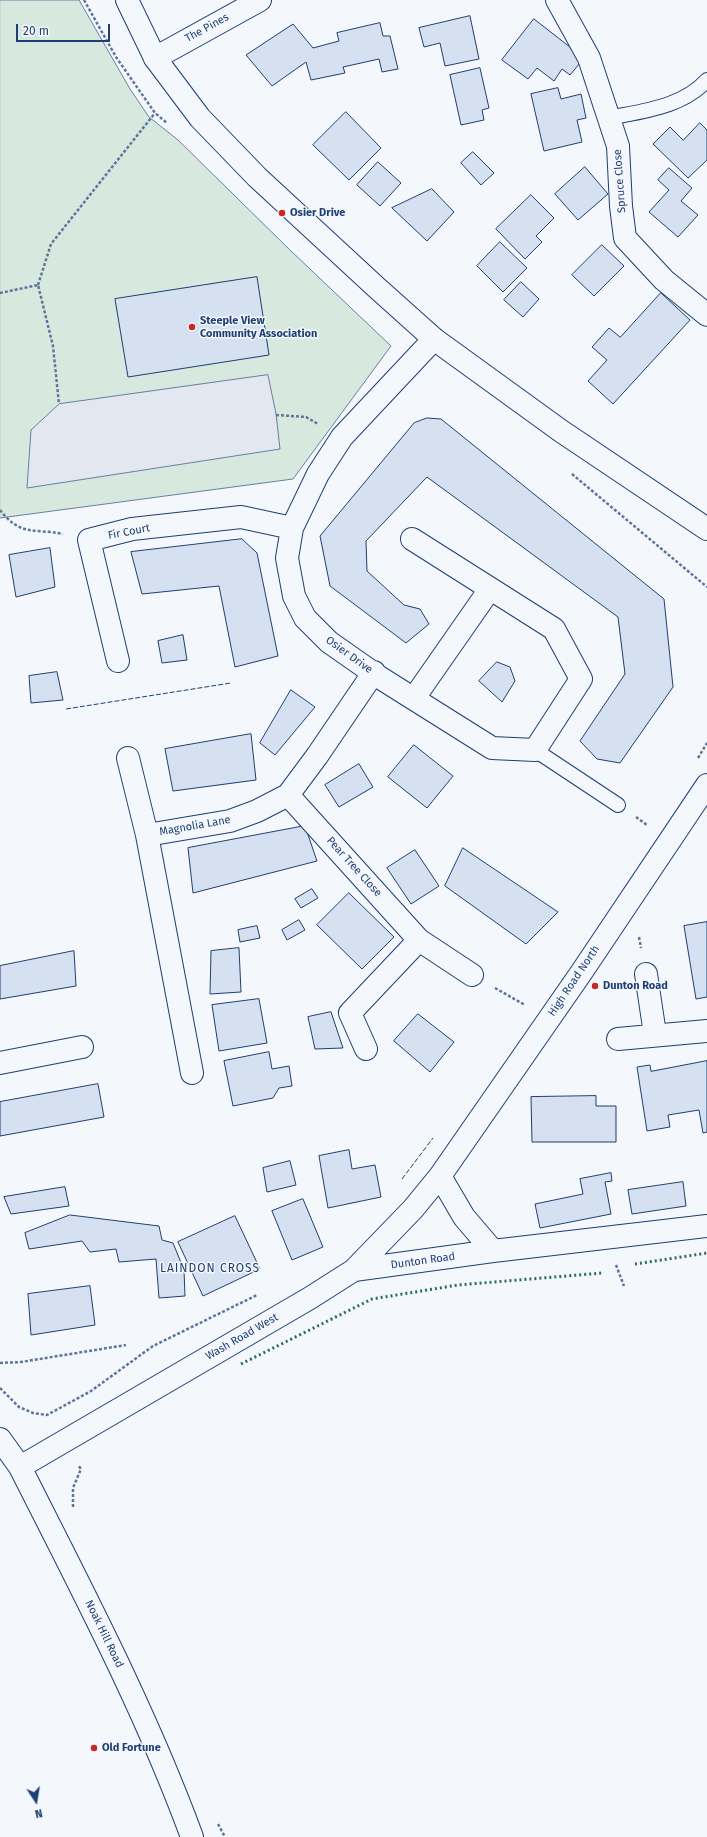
<!DOCTYPE html>
<style>
body{margin:0}
#map{position:relative;width:707px;height:1837px;overflow:hidden;background:#f4f7fb;font-family:"Fira Sans",sans-serif}
canvas{display:block}
.north{position:absolute;left:16px;top:1781px;width:40px;height:40px;-webkit-text-stroke:3px #f4f7fb;paint-order:stroke;rotate:168deg;font-size:11px;font-weight:700;line-height:16px;text-align:center;color:#1d3f73}
.north::after{content:'';display:block;margin:auto;width:14px;height:18px;background:#1d3f73;clip-path:polygon(50% 0,100% 100%,50% 72%,0 100%)}
.scale{position:absolute;left:16px;top:24px;width:94px;height:18px;box-sizing:border-box;border:2px solid #1d3f73;border-top:0;padding-left:5px;font-size:12px;line-height:14px;white-space:nowrap;color:#1d3f73;-webkit-text-stroke:3px #f4f7fb;paint-order:stroke}
</style>
<div id="map">
<canvas width="707" height="1837"></canvas>
<div class="north">N</div>
<div class="scale">20 m</div>
</div>
<script>
const ctx = document.querySelector('canvas').getContext('2d');
ctx.lineJoin = 'round';
function fill(path, color) {
  ctx.fillStyle = color;
  ctx.fill(path, 'evenodd');
}
function trace(path, color, width, dash) {
  ctx.strokeStyle = color;
  ctx.lineWidth = width;
  ctx.lineCap = dash ? 'butt' : 'round';
  ctx.setLineDash(dash || []);
  ctx.stroke(path);
}
function drawText(font, color, halo, rows, align = 'center') {
  ctx.font = font + ' "Fira Sans",sans-serif';
  ctx.lineWidth = 3;
  ctx.setLineDash([]);
  ctx.textBaseline = 'middle';
  ctx.strokeStyle = halo;
  ctx.fillStyle = color;
  for (const [text, x, y, turn = 0] of rows) {
    ctx.save();
    ctx.translate(x, y);
    ctx.rotate((+turn || 0) * Math.PI / 180);
    ctx.textAlign = isNaN(turn) ? turn : align;
    if (halo) ctx.strokeText(text, 0, 0);
    ctx.fillText(text, 0, 0);
    ctx.restore();
  }
}
const green = new Path2D(`
 M0,0h79l51,89 19,28 29,23 112,110 101,96 -98,133 -293,39z`);
fill(green, '#d7e8df');
trace(green, '#687fa3', 1);
const parking = new Path2D(`
 M268,375l8,39 4,35 -253,39 4,-58 28,-26z`);
fill(parking, '#e3e8f0');
trace(parking, '#687fa3', 1);
const building = new Path2D(`
 M470,16l9,43 -34,7 -5,-23 -16,4 -5,-19z
 M534,19l50,39 -14,17 -8,-6 -8,12 -17,-13 -9,11 -26,-19z
 M380,23l3,13h7l8,33 -16,3 -3,-13 -36,8 2,6 -34,7 -5,-18 -34,24 -26,-31 47,-31 20,24 26,-7 -2,-8z
 M480,68l9,40 -7,2 2,10 -23,5 -11,-50z
 M558,88l3,11 20,-5 5,24 -9,2 5,22 -38,9 -13,-57z
 M346,112l35,36 -32,32 -36,-35z
 M700,123l7,7v30l-19,18 -35,-34 17,-17 13,13z
 M473,152l21,21 -13,12 -20,-22z
 M378,162l23,21 -21,23 -23,-21z
 M585,167l23,27 -30,26 -23,-26z
 M669,168l23,20 -11,13 17,14 -20,22 -29,-25 20,-22 -11,-10z
 M432,189l22,23 -27,29 -35,-33z
 M531,195l23,23 -18,18 6,6 -17,17 -29,-30z
 M500,242l27,26 -24,24 -26,-26z
 M602,245l22,21 -30,30 -22,-21z
 M257,277l12,78 -141,22 -13,-78z
 M521,282l18,17 -16,18 -19,-17z
 M661,293l29,27 -77,84 -25,-23 19,-21 -15,-13 17,-19 11,9z
 M427,418l14,1 223,180 9,88 -53,76 -23,-4 -17,-18 45,-67 -7,-57 -191,-140 -61,64 1,30 37,34 16,4 9,15 -23,19 -76,-57 -10,-50 94,-113z
 M242,539l15,14 21,103 -43,11 -16,-81 -77,8 -11,-42z
 M50,548l5,39 -39,10 -7,-42z
 M183,635l4,25 -25,3 -4,-22z
 M497,662l13,5 5,14 -13,21 -23,-21z
 M57,672l6,28 -32,3 -2,-27z
 M291,690l24,17 -40,48 -15,-12z
 M251,734l5,46 -83,11 -8,-42z
 M414,745l39,31 -26,32 -39,-31z
 M359,764l14,23 -34,20 -14,-22z
 M305,826l12,35 -124,32 -5,-45z
 M463,848l95,64 -32,32 -81,-58z
 M415,850l24,36 -28,18 -24,-36z
 M312,889l6,9 -17,10 -6,-9z
 M349,893l45,44 -32,32 -45,-44z
 M299,920l6,10 -18,10 -5,-10z
 M707,922v75l-11,2 -12,-73z
 M257,926l3,12 -20,4 -2,-12z
 M239,948l2,44 -31,2 1,-43z
 M74,951l2,35 -76,13v-33z
 M259,999l8,44 -48,8 -7,-46z
 M331,1012l12,36 -28,1 -7,-32z
 M418,1014l36,28 -24,30 -36,-31z
 M269,1052l3,17 17,-3 3,20 -13,2 -6,10 -40,8 -9,-45z
 M707,1061v71l-4,1 -4,-23 -31,5 2,12 -23,4 -10,-64 13,-2 1,6z
 M98,1084l6,33 -104,19v-34z
 M596,1096v10h20v36h-84l-1,-45z
 M349,1150l3,19 23,-4 6,32 -53,11 -9,-52z
 M290,1161l6,24 -29,7 -4,-24z
 M611,1173l1,8 -7,1 6,32 -71,14 -5,-24 48,-10 -3,-15z
 M683,1182l3,24 -54,8 -4,-24z
 M65,1187l4,19 -58,8 -7,-17z
 M303,1199l20,48 -31,13 -20,-49z
 M70,1215l89,11 3,14 11,3 11,27 1,26 -26,2 -3,-39 -37,3 -3,-13 -26,3 -8,-11 -53,8 -4,-16z
 M235,1216l25,53 -57,27 -25,-54z
 M90,1286l5,39 -64,10 -3,-41z`);
fill(building, '#d5e0f0');
trace(building, '#1d3f73', 1);
const service = new Path2D(`
 M609,118c34,-7 74,-11 98,-38
 M535,750l83,55`);
const minor = new Path2D(`
 M557,0l32,58 29,88 3,60 4,32 39,42 43,35
 M155,58l105,-58
 M412,539l142,90 27,50 -46,71 -43,-2 -113,-71 -50,-35 -24,-24 -11,-22 -7,-38 5,-30 26,-54 24,-37 92,-98
 M118,661l-29,-121 43,-11 109,-12 51,11
 M414,698l76,-109
 M128,758l19,77 45,238
 M288,795l131,145 53,35
 M147,835l83,-14 27,-10 31,-16 29,-39 57,-84
 M646,974l9,60
 M618,1039l89,-8
 M366,1049l-16,-36 69,-73
 M0,1063l82,-16`);
const tertiary = new Path2D(`
 M127,0l28,58 45,60 57,59 119,110 58,52 127,92 146,98
 M440,1176l24,41 29,34
 M354,1270l139,-19 214,-25
 M20,1467l290,-169 44,-28 59,-61 27,-33 141,-203 126,-188`);
const primary = new Path2D(`
 M0,1439l20,28c61,121 125,242 172,370`);
trace(service, '#1d3f73', 16);
trace(minor, '#1d3f73', 24);
trace(tertiary, '#1d3f73', 24);
trace(primary, '#1d3f73', 24);
trace(new Path2D(`
 M84,0l32,57 39,56 12,10
 M38,285l13,-41 104,-131
 M0,293l38,-8 15,61 6,58
 M276,415l30,2 12,7
 M572,474l135,113
 M0,510c21,27 34,18 63,24
 M698,758l9,-15
 M636,817l11,8
 M639,937l2,11
 M495,988l30,17
 M616,1265l8,21
 M0,1363l21,-1 105,-17
 M0,1388l19,19 14,6 14,2 44,-24 62,-45 104,-51
 M73,1507v-19l8,-19 -3,-4
 M218,1824l7,13`), '#5e769c', 2.5, [3, 2]);
trace(service, '#f4f7fb', 14);
trace(minor, '#f4f7fb', 22);
trace(tertiary, '#f4f7fb', 22);
trace(primary, '#f4f7fb', 22);
trace(new Path2D(`
 M635,1264l72,-11
 M241,1364l131,-65 86,-14 144,-12`), '#2c6c60', 3, [2, 3]);
trace(new Path2D(`
 M66,709l165,-26
 M402,1179l31,-41`), '#1d3f73', 1, [5, 2]);
for (const [x, y, r, color] of [
 [282,213,4,"#c62828"],
 [192,327,4,"#c62828"],
 [595,986,4,"#c62828"],
 [94,1748,4,"#c62828"]
]) {
  const dot = new Path2D();
  dot.arc(x, y, r, 0, 2 * Math.PI);
  ctx.fillStyle = color;
  ctx.fill(dot);
  trace(dot, '#f4f7fb', 1.5);
}
drawText('11px', '#1d3f73', '#f4f7fb', [
 ["The Pines",207,28,-29],
 ["Spruce Close",620,181,-94],
 ["Fir Court",129,532,-11],
 ["Osier Drive",349,655,36],
 ["Magnolia Lane",195,826,-10],
 ["Pear Tree Close",354,867,48],
 ["High Road North",574,981,-56],
 ["Dunton Road",423,1261,-8],
 ["Wash Road West",242,1337,-30],
 ["Noak Hill Road",104,1634,64]
]);
drawText('bold 11px', '#1d3f73', '#f4f7fb', [
 ["Osier Drive",290,213],
 ["Steeple View",200,321],
 ["Community Association",200,334],
 ["Dunton Road",603,986],
 ["Old Fortune",102,1748]
], 'left');
ctx.letterSpacing = '1px';
drawText('12px', '#1d3f73', '#f4f7fb', [
 ["LAINDON CROSS",210,1269]
]);
ctx.letterSpacing = '0px';
</script>
